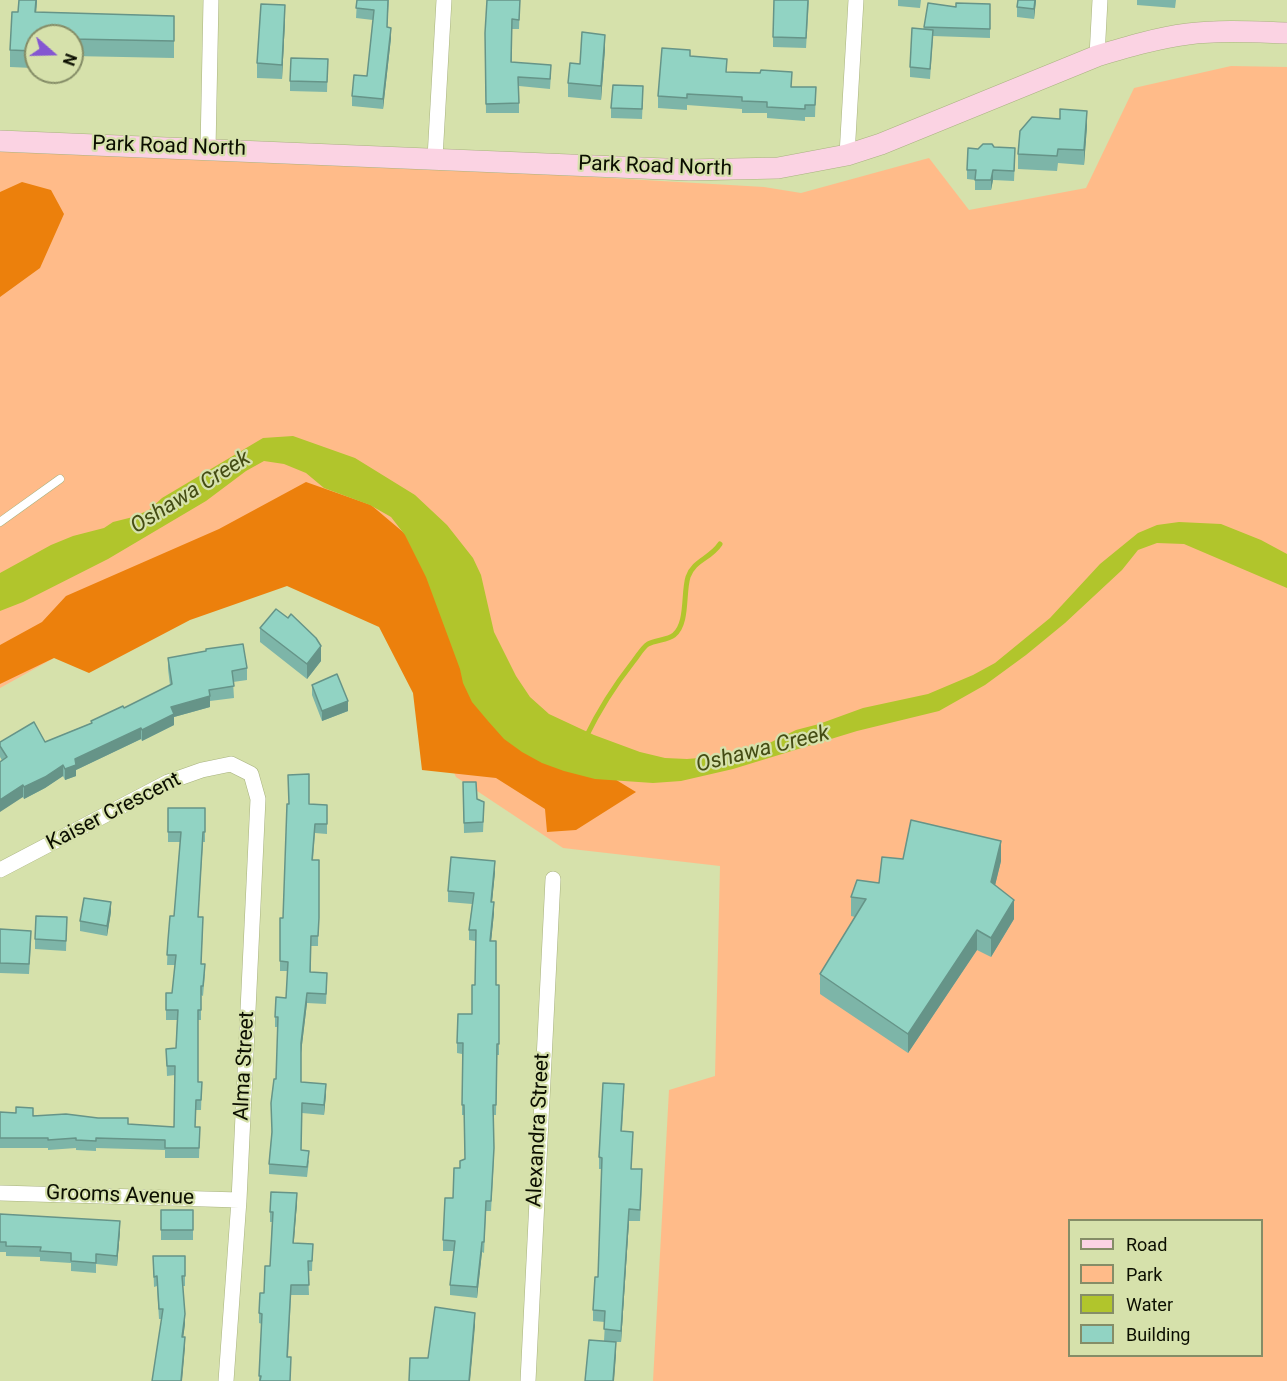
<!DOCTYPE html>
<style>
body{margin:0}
#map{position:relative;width:1287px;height:1381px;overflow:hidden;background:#d6e1ab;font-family:Roboto,sans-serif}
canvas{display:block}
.legend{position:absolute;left:1068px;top:1219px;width:195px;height:138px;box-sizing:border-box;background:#d6e1ab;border:2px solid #858d67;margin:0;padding:8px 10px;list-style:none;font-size:18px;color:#0b0e00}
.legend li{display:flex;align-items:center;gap:12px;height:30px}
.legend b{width:30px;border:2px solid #858d67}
.north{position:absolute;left:24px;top:24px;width:60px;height:60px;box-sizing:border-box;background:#d6e1ab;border:2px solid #858d67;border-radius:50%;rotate:110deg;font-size:16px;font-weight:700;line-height:24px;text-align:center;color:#0b0e00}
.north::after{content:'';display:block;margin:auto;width:21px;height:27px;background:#8457d1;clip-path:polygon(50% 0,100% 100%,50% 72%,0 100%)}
</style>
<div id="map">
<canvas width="1287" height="1381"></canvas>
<ul class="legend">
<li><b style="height:8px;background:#fbd3e3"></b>Road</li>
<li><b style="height:16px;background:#ffbb89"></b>Park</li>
<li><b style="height:16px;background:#b1c52c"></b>Water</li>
<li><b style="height:16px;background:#91d3c3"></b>Building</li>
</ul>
<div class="north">N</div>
</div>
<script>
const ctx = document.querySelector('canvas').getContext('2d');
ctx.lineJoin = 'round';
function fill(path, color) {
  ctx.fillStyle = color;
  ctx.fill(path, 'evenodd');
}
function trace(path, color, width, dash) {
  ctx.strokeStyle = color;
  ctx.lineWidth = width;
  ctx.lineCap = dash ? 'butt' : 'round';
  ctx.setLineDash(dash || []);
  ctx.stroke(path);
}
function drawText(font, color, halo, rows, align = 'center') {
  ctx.font = font + ' Roboto,sans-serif';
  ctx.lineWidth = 4.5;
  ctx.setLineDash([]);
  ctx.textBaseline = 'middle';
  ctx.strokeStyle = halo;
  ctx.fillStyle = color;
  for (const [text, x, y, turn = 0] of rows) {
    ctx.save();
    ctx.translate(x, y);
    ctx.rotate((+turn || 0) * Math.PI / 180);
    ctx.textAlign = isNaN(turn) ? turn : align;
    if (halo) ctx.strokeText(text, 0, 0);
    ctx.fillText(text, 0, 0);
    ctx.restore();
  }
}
fill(new Path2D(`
 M1231,66l56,1v1314h-634l16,-291 46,-14 5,-210 -157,-18 -107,-71 -66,-142 -68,-59 -66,-23 -202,105 -54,30v-550l439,30 325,19 37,6 128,-35 40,52 117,-22 48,-100zM1070,1220h192v136h-192z`), '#ffbb89');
fill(new Path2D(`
 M22,182l29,8 13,24 -24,54 -40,29v-105z
 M306,482l65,23 77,65 78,155 110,67 -60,38 -29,2 -2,-23 -49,-31 -74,-8 -9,-77 -34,-66 -92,-41 -97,34 -101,53 -35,-15 -54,26v-39l42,-23 24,-26 153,-67z`), '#ec800c');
fill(new Path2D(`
 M293,436l62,22 60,37 32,30 26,33 8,17 13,57 22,44 14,21 19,17 45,21 46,17 25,6 22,1 47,-4 23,-6 39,-19 23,-6 44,-16 65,-14 45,-19 22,-12 55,-45 50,-54 38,-31 19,-8 22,-3 42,2 40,16 26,14v34l-103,-44 -27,-1 -19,7 -16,20 -57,53 -39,32 -41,30 -46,26 -82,20 -124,38 -52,12 -28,2 -58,-4 -31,-8 -22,-8 -20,-11 -18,-13 -16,-18 -16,-19 -9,-19 -3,-14 -34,-92 -21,-42 -14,-18 -21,-12 -46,-17 -18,-15 -22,-9 -20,-3 -18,10 -40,30 -98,58 -85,43 -23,9v-38l51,-28 22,-9 31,-8 9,-6 20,-5 16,-7 13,-12 101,-60z`), '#b1c52c');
trace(new Path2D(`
 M586,737c13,-27 29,-52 47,-75 5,-6 9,-14 15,-18 8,-4 20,-4 26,-9 14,-11 9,-42 14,-58 6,-17 22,-18 32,-33`), '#b1c52c', 5);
const lane = new Path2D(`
 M0,522l60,-43`);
const street = new Path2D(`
 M1097,56l3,-56
 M208,149l3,-149
 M847,155l9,-155
 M435,158l9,-158
 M0,870l168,-88 34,-12 29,-6 20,10 7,25 -19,401 -13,181
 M0,1193l239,7
 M528,1381l25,-502`);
const secondary = new Path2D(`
 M0,141l689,29 89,-2 69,-13 34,-11 216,-88c30,-9 60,-18 91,-22 33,-4 66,-2 99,-1`);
trace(lane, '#a8b27f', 9);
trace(street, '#a8b27f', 16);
trace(secondary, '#a8b27f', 22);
trace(lane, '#fff', 8);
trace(street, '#fff', 15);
trace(secondary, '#fbd3e3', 21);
fill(new Path2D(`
 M19,0h18l-1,12 138,4v42l-102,-2v-20h-36v19h-2l-1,13 -23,-1v-17l8,-38z
 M357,0h32l-2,27 4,11 -8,71 -31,-3v-10l15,-20 6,-56 -17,-2z
 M520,0l-1,29h-7v33l39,12 -1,15 -31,-3v27h-33l-1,-80z
 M809,0l-3,48 -33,-1v-10z
 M898,0h23l-1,8 -22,-2z
 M1036,0l-2,19 -17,-2v-10z
 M1137,0h39l-1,8 -38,-3z
 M990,4v34l-57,-2 -3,43 -20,-2v-10l14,-40 32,-20z
 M285,20l-3,59 -25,-1v-15z
 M605,49l-4,51 -33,-3v-14l12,-19z
 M690,56l37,16 65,15h24l-1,30h-10v4l-38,-3v-5h-25v-4l-55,-4v5l-29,-2v-12z
 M328,59l-1,33 -37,-1v-10z
 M643,96l-1,23 -31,-1v-10z
 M1087,126l-3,39 -26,-2 -1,8 -39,-2v-15z
 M994,147l21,11 -1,23 -21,-1 -2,10h-16v-10l-8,-1v-9l11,-21z
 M260,628l61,33 -14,18 -47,-37z
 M168,658l79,10v12l-14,2 1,16 -24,3v6l-36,10v8l-32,16 -1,-2 -65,31v6l-11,4 -2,-4 -18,12 -21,11 -24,-42v-15h45l46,-19v-2l33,-13 46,-23 -2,-16z
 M312,685l36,26 -26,10 -10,-26z
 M463,782l14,17 7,13 -1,20 -19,1z
 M309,804l18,1v29l-12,-1 -2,27h6l-1,86h-7v26l16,11 -1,21 -19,-1 -6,50v29l25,12 -2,21 -22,-2 -1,37 8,11 -2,16 -38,-3v-10l7,-85 2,-52h-3v-10l11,-19 2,-27h-8v-35l3,-18z
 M168,808h37v34h-2l-5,75 5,10 -2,37 4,10 -2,22 -2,-1v25h-3v62h4l-1,28h-5l-1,17h5l-1,31h-34v-8l-69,-2v3l-20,-1v-2l-28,2v-2h-48v-36l128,12 46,3 1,-52 -8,1 -1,-27 10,-1 1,-28h-11v-27h6l3,-28h-8l1,-25 6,-24 6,-74h-12z
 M903,859l98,2 -6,24 19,34 -23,38 -14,-7 -69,103 -88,-59v-20l35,-57 -4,-1v-19l28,-14z
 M495,872l-3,30 2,11 -3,28 5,44h3v70h-2l-1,60h-3l1,43 -3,53h-5l-2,42 -2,-1 -5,46 -27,-3v-10l4,-34h-11v-11l17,-72 5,-9 -1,-44h-2v-61l-5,-1v-10l15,-29 3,-29v-44l-6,-1v-10l3,-26 -24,-2v-11z
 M111,912l-4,24 -27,-5v-10z
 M67,917l-1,34 -31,-2v-10z
 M0,929l31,12 -2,33 -29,-1z
 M624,1095l-2,36 11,12 -2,26 11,12 -2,40h-11l-8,121h-5v13l-12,-14 1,-19 -12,-1v-11l5,-33 4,-108h-3v-12z
 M297,1203l-4,40 20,1 -1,27h-4l1,24h-18l-3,62 2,24h-31l3,-57 -3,-1v-10l11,-47 2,-44h-2v-10z
 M161,1210l32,20v10h-32z
 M0,1214l120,17 -3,35 -21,-2v9l-25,-2v-8l-31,-2v-4l-34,-1v-4h-6z
 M153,1256h32v30h-2l2,38 -2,13 2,10 -24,-28h-2l-2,-33 -3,1z`), '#7db5a8');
fill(new Path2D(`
 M36,0h1l-2,29v-17z
 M1035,0h1l-2,19v-10z
 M285,5v15l-3,59v-14z
 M391,28v10l-8,71v-10z
 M605,35v14l-4,51v-14z
 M1087,111v15l-3,39v-15z
 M993,170v10l-2,10v-10z
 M321,646v15l-14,18v-15z
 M210,696v11l-36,10v8l-32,16v-11l29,-23z
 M348,701v10l-26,10v-10z
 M141,728v11l-65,31v6l-11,4v-11l10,-10z
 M63,765v11l-18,12 -21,11v-12z
 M23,785v12l-23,15v-12z
 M1001,841v20l-10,41v-20z
 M495,861v11l-4,40v-10z
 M1014,900v19l-23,38v-19z
 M111,902v10l-4,24v-10z
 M494,902v11l-4,39v-11z
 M977,930v20l-69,103v-19z
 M307,993v10l-6,50v-10z
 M326,1084v10l-2,21v-10z
 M297,1193v10l-4,50v-10z
 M629,1209v12l-8,121v-11z
 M120,1221v10l-3,35v-10z
 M482,1242v10l-5,46v-11z
 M475,1313v13l-5,55h-1z
 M185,1314v10l-3,23v-10z
 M185,1337v10l-3,34h-1z
 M616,1342v13l-2,26h-1z`), '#669488');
const building = new Path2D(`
 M19,0h17l-1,12 139,4v25l-102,-2v-3h-36v2h-2l-1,13 -23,-1 2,-38h6z
 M357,0h31l-1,27 4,1 -8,71 -31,-3 2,-21 13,1 7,-66 -18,-2z
 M487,0h33l-1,20 -7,-1 -1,43 40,3 -1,14 -32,-2 1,26 -33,1 -1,-71z
 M774,0h34l-2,38 -33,-1z
 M1018,0h17l-1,9 -17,-2z
 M928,3l28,4v-4l34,1v25l-66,-2z
 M261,4l24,1 -3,60 -25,-2z
 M912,28l21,2 -3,39 -20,-2z
 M582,32l23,3 -4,51 -33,-3 2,-20 10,1z
 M662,48l28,2v6l37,3 -1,13 34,1 1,-3 31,2 -1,15h25l-1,18h-10v4l-38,-2v-5l-25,-1v-4l-55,-3v4l-29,-2z
 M291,58l37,1 -1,23 -37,-1z
 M613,85l30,1 -1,23 -31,-1z
 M1060,109l27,2 -3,39 -26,-1 -1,7 -39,-2 2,-23 12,-14 28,2z
 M983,144h9l2,3 21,1 -1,23 -21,-1 -2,10h-16l1,-10h-9l1,-22 10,1z
 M276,609l12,9 3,-4 25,24 5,8 -14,18 -47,-36z
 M243,644l4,24 -15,3 2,15 -25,4 1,6 -39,11 3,7 -32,16 -1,-2 -66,31 1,6 -11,4 -2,-4 -18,12 -21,10 -1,-2 -23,15v-38l7,-5 -7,-11v-4l34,-20 11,20 47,-19 -1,-2 32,-15 1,2 48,-24 -4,-26 38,-7v-2z
 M337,674l11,27 -26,10 -10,-26z
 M309,774v30l18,1v19h-12l-3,36h7v58l-1,18h-7l-1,36 17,1 -1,21 -19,-1 -6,50v39l25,2 -2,21 -22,-2 -1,47 8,1 -2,16 -38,-3 3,-32 -1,-29 3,-24h2l2,-62h-3l1,-20 10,1 2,-36 -8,-1v-43h3l4,-114h2l-1,-29z
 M463,782h13l1,17 7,3 -1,20 -19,1z
 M168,808h37v24h-2l-5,85h5l-2,47h4l-2,22h-2v24h-3v72h4l-1,18h-5l-1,27h5l-1,21h-34v-8l-69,-2v3l-20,-1v-2l-28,2v-2h-48v-26l16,1v-6l17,1v8l33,-2 32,4h30v6l46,3 1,-61h-8l-1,-17 10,-1 2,-38h-12v-17h6l4,-38h-9l1,-15 2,-24h4l7,-84h-13z
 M911,820l90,21 -10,41 23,18 -23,38 -14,-8 -69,104 -88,-60 46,-75 -15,-2 6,-17 22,3 3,-26 21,2z
 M451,857l44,4 -4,41h3l-4,39h6v44h3v59h-2l-1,61h-3l1,43 -3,53h-5l-2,41h-2l-5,45 -27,-2 5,-44 -12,-1 2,-42h8l1,-30h6v-7l5,-2 -1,-54h-2l1,-62h-6l1,-29h14v-29h3l1,-55h-7l5,-37 -26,-2z
 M84,898l27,4 -4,24 -27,-5z
 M36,916l31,1 -1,24 -31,-2z
 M0,929l31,2 -2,33 -29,-1z
 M603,1083l21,1 -3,47 12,1 -2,37h11l-2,41 -11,-1 -8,122 -17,-2 1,-18 -12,-1 2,-33h3l4,-119 -3,-1z
 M271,1192l26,1 -4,50 20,1 -1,17h-4l1,24h-18l-4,72h4l-1,24h-30l1,-5h-2l3,-62 -3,-1 1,-20h4l1,-27h5l3,-54h-3z
 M161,1210h32v20h-32z
 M0,1214l120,7 -3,35 -21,-2v9l-25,-2v-8l-31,-2 1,-4 -35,-1v-4h-6z
 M153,1256h32v20h-3l3,38 -3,23h3l-4,44h-29l11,-72h-4l-2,-33 -3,1z
 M435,1307l40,6 -6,68h-60l1,-23h18z
 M589,1340l27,2 -3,39h-28z`);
fill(building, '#91d3c3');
trace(building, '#669488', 1.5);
drawText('21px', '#0b0e00', '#d6e1ab', [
 ["Park Road North",169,147,2],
 ["Park Road North",655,167,2],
 ["Kaiser Crescent",114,812,-27],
 ["Alma Street",245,1066,-87],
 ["Alexandra Street",539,1130,-87],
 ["Grooms Avenue",120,1196,2]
]);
drawText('italic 22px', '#444c13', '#d6e1ab', [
 ["Oshawa Creek",191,493,-32],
 ["Oshawa Creek",763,750,-14]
]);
</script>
